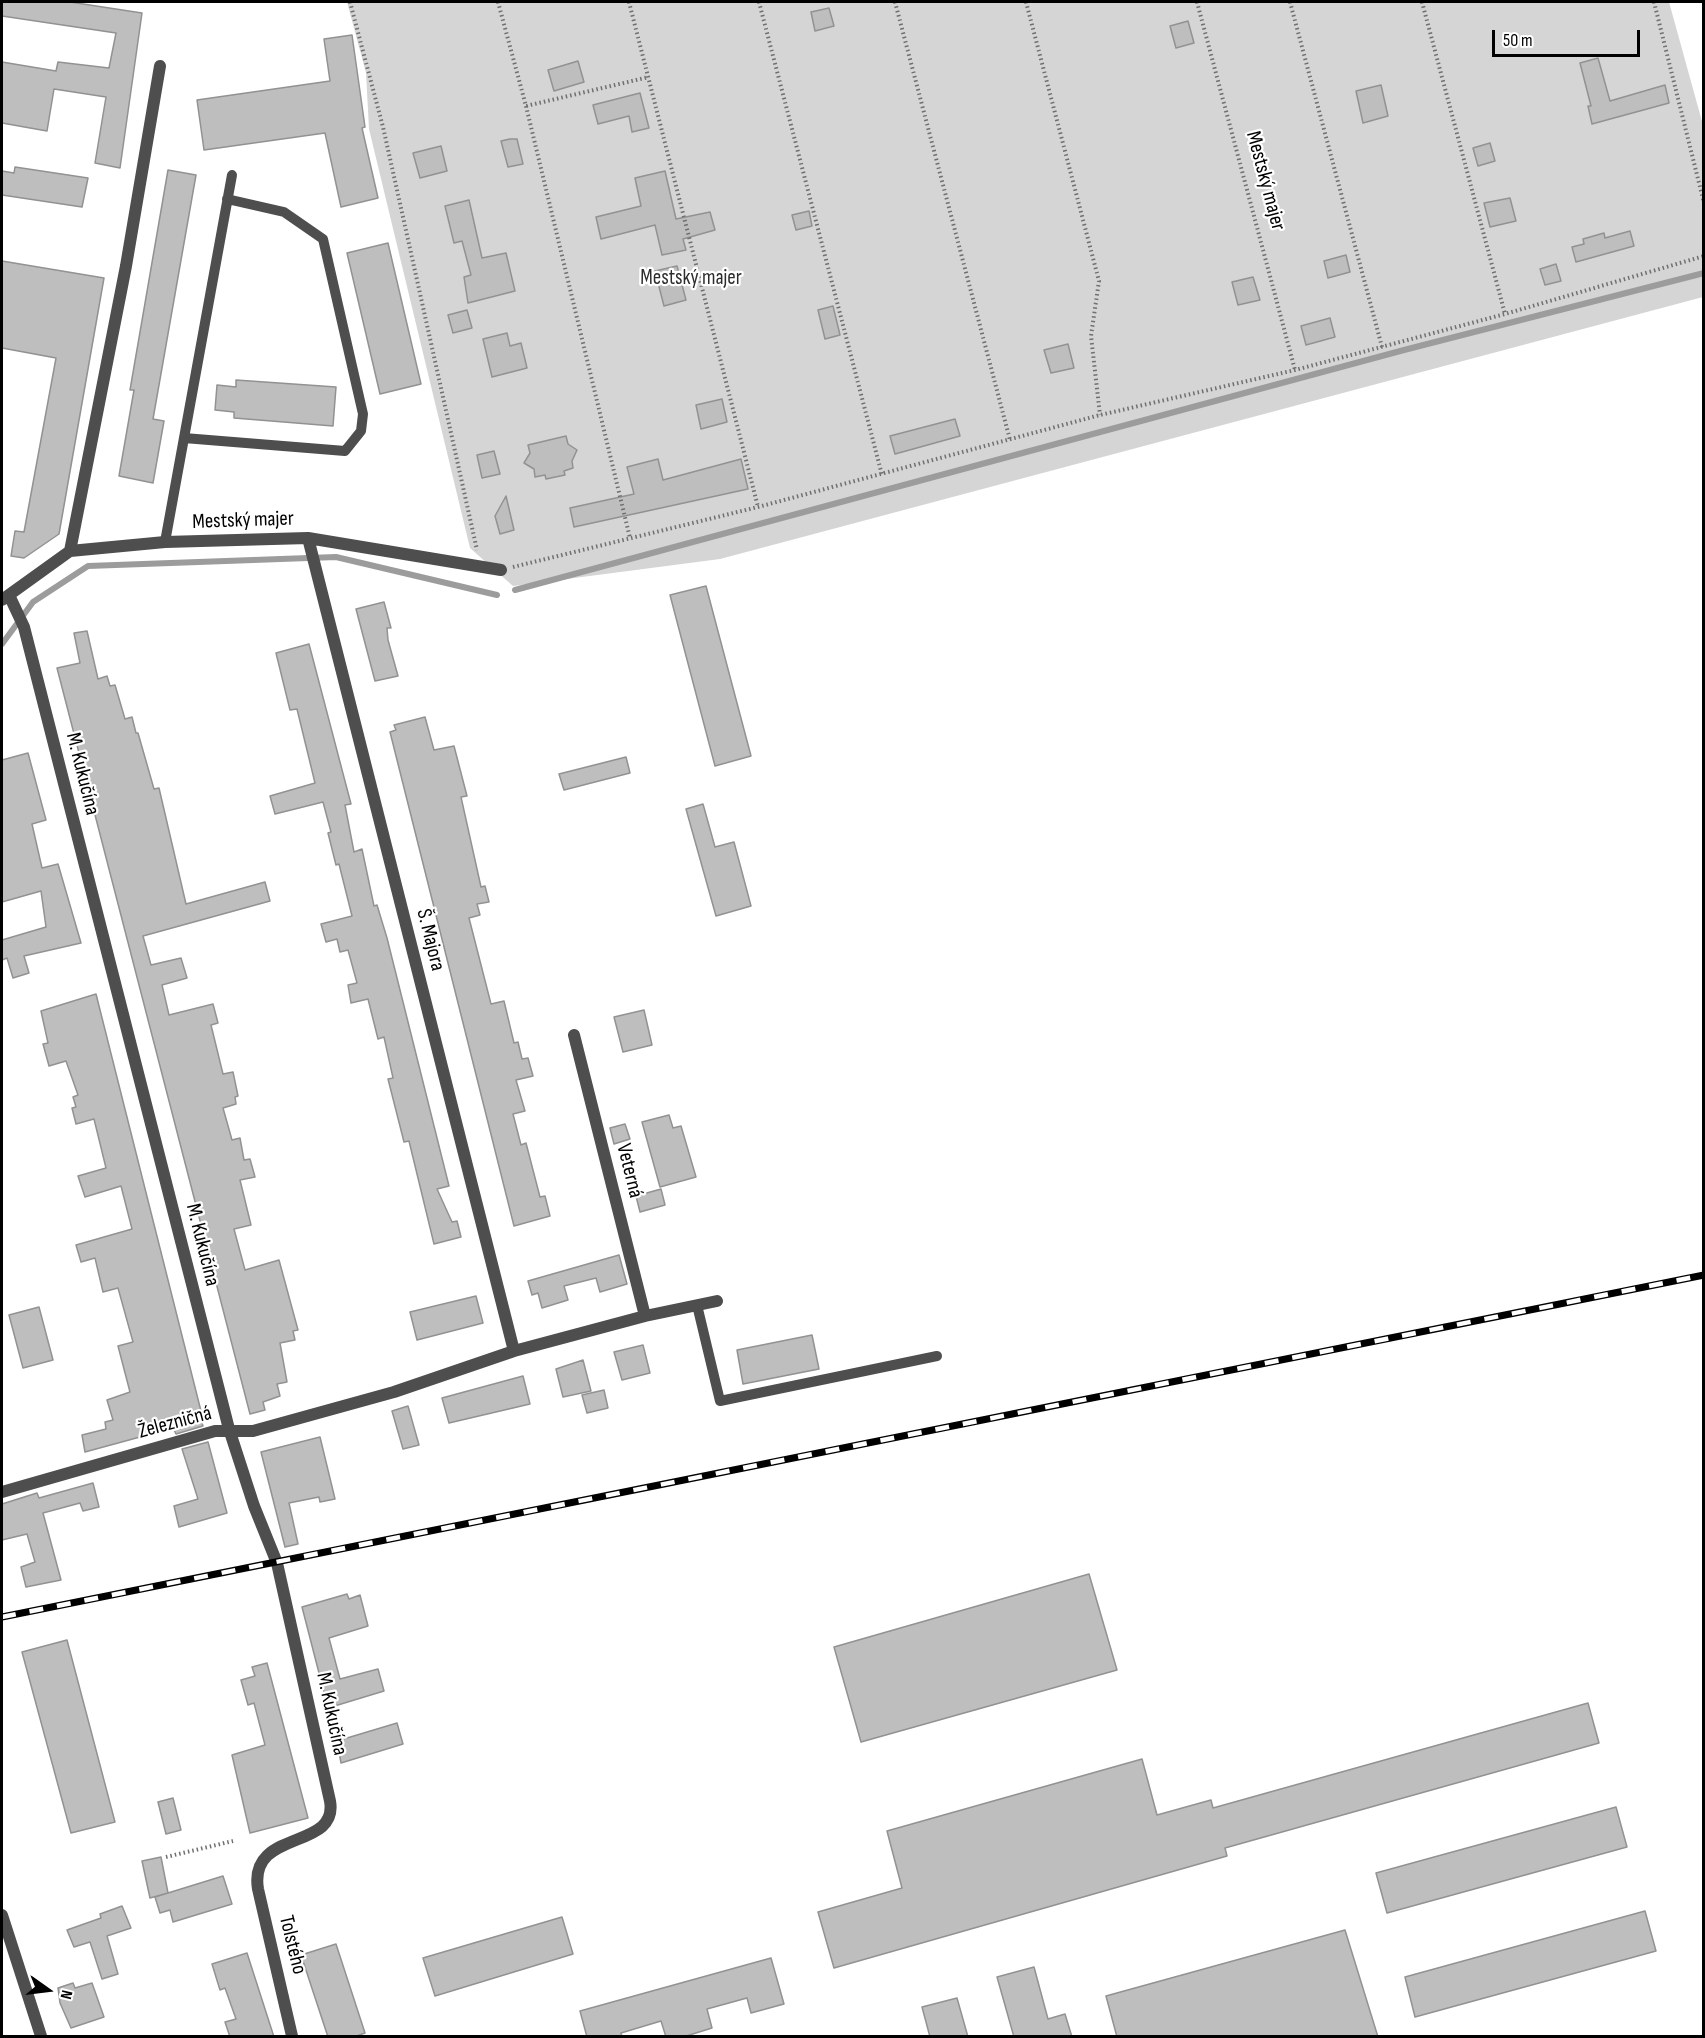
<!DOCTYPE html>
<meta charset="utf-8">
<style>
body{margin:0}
#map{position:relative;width:1705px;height:2038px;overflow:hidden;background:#fff;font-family:"Sofia Sans Condensed",sans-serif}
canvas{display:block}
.frame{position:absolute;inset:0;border:3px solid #000;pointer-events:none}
.north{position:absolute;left:18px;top:1960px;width:60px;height:60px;-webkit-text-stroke:4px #fff;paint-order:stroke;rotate:104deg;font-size:16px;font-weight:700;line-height:24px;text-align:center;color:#000}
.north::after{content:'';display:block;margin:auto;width:21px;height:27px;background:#000;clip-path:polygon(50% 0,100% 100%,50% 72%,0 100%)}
.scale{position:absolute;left:1492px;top:30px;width:148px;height:27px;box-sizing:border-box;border:3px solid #000;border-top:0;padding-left:8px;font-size:18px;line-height:21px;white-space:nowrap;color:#000;-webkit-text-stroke:4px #fff;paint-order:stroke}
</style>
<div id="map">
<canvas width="1705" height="2038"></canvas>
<div class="frame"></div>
<div class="north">N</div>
<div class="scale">50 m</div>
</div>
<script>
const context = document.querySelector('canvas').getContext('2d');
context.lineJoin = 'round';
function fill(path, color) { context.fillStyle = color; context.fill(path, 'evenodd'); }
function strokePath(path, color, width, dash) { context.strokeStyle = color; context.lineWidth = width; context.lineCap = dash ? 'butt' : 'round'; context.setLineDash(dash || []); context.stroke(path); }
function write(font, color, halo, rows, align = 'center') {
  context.font = font + ' "Sofia Sans Condensed",sans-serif'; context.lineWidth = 4.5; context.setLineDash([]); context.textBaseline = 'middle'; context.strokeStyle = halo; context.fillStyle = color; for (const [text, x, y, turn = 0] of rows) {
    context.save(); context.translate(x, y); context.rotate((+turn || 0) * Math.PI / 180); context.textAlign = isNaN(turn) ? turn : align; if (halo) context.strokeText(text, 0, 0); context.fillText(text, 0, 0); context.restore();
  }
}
fill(new Path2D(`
 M 347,2 L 1669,2 L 1703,125 L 1703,297 L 720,559 L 513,586 L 470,548 L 369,129 L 366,73 Z`), '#d5d5d5');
strokePath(new Path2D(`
 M 515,590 L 1404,350 L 1704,273
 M 2,644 L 33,602 L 88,566 L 336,557 L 497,595`), '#9c9c9c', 6);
const building = new Path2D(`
 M 2,2 L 70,2 L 142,13 L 120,168 L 95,163 L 106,97 L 54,89 L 47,131 L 2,123 L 2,62 L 56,71 L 58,62 L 109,68 L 116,33 L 2,16 Z
 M 829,8 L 834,26 L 815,31 L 811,12 Z
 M 1188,21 L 1194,43 L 1176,48 L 1170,26 Z
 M 352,35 L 365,127 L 362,128 L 378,198 L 341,207 L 325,133 L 204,150 L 197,100 L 330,81 L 324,39 Z
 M 1598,58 L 1610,101 L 1665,85 L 1669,103 L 1592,124 L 1588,106 L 1591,106 L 1580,63 Z
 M 578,61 L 584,82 L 554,91 L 548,70 Z
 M 1381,85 L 1388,116 L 1363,123 L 1356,91 Z
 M 640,93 L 649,128 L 632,132 L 629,116 L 598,124 L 593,105 Z
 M 510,139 L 517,139 L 523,164 L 508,167 L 501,141 Z
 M 1490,143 L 1495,161 L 1478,166 L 1473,148 Z
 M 441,146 L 447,171 L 420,178 L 413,153 Z
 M 15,167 L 88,178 L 82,207 L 2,195 L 2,171 L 14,173 Z
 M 168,170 L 196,175 L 153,419 L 164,421 L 153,483 L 119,476 L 134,390 L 130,390 Z
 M 665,171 L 676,219 L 710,212 L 715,230 L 683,239 L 686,250 L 662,255 L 655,225 L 601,239 L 596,217 L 641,206 L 635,178 Z
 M 1510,198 L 1516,221 L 1490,227 L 1484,203 Z
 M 469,200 L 482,258 L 506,253 L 515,291 L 468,303 L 464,277 L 471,275 L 462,241 L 454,243 L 445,206 Z
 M 809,211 L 812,226 L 796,230 L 792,215 Z
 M 1630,231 L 1634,246 L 1576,262 L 1572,247 L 1584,244 L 1583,239 L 1604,233 L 1605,238 Z
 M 388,243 L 421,384 L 380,394 L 347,253 Z
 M 1346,255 L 1350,272 L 1328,278 L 1324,261 Z
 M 2,261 L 104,278 L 59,534 L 24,558 L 11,556 L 15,531 L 24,532 L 56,358 L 2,348 Z
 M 1556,264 L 1561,281 L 1545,285 L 1540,269 Z
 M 677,266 L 686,300 L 664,306 L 655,271 Z
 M 1253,277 L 1260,300 L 1238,305 L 1232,282 Z
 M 833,306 L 840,335 L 825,339 L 818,310 Z
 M 467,310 L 472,328 L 453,333 L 448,315 Z
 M 1330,318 L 1335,337 L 1306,345 L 1301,326 Z
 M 507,333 L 510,346 L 521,343 L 527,368 L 492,377 L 483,339 Z
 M 1068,344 L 1074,368 L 1051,373 L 1044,350 Z
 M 236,380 L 336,387 L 333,426 L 234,418 L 234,412 L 215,410 L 217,385 L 236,387 Z
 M 722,399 L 727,422 L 701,429 L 696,405 Z
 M 955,419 L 960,436 L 895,454 L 890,436 Z
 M 566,436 L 568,444 L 577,450 L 572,461 L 573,468 L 564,471 L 565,475 L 546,479 L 545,475 L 535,477 L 534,469 L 524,463 L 530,453 L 528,445 Z
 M 494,451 L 500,474 L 482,478 L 477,455 Z
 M 658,459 L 663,480 L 741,459 L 748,489 L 574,527 L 570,508 L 634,494 L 627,467 Z
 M 506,496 L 514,530 L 500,534 L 495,516 Z
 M 706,586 L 751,756 L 715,766 L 670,595 Z
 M 384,602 L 391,628 L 387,628 L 388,640 L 398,676 L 375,681 L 356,609 Z
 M 87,631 L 98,679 L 107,676 L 110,686 L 115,685 L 125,719 L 132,717 L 136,733 L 138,733 L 154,789 L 159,788 L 186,904 L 265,882 L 270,901 L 143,936 L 151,965 L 181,958 L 187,978 L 162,985 L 169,1015 L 213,1004 L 218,1023 L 211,1025 L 223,1074 L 233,1072 L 238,1096 L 235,1097 L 236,1104 L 223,1108 L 232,1140 L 240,1138 L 244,1160 L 250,1159 L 255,1177 L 240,1180 L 251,1225 L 234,1229 L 245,1270 L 279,1260 L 298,1330 L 293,1331 L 295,1340 L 280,1343 L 287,1382 L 277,1384 L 280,1396 L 263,1402 L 265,1410 L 250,1414 L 57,668 L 80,663 L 74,633 Z
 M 309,644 L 351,804 L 345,805 L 354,852 L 362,849 L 374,906 L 377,905 L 387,938 L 449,1186 L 437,1189 L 452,1222 L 457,1221 L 461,1237 L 434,1244 L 409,1141 L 404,1142 L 388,1079 L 393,1078 L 384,1037 L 378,1039 L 368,999 L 351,1003 L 348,985 L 357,983 L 348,950 L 340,952 L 337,939 L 326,942 L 321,924 L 352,916 L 339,864 L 336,865 L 328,833 L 331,832 L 323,802 L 275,814 L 270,796 L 315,783 L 297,709 L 290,710 L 276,653 Z
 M 425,717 L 434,750 L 454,746 L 467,796 L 461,797 L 481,887 L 485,886 L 489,902 L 477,904 L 480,915 L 469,918 L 491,1004 L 504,1001 L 514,1043 L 518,1042 L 522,1059 L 528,1058 L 533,1076 L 516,1080 L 525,1111 L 513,1114 L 521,1145 L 526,1143 L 540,1197 L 545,1196 L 550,1216 L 514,1226 L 390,732 L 396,730 L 394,725 Z
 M 28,753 L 46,820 L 32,824 L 42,868 L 58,864 L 81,943 L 24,956 L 29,973 L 13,978 L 7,958 L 2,960 L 2,940 L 46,927 L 41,891 L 2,902 L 2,760 Z
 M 626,757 L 630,773 L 564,790 L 559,774 Z
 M 703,804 L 715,847 L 734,842 L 751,906 L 716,916 L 686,809 Z
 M 96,994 L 203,1419 L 201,1420 L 203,1426 L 176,1434 L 173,1428 L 85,1452 L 82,1435 L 106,1429 L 105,1422 L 113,1420 L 107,1400 L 130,1392 L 118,1346 L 133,1342 L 118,1288 L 103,1292 L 95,1258 L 81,1262 L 76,1245 L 132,1229 L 121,1186 L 85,1197 L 78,1176 L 106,1168 L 94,1119 L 76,1124 L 72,1108 L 76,1107 L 73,1097 L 78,1095 L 66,1061 L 49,1066 L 43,1044 L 48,1043 L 41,1011 Z
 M 644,1010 L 652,1045 L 623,1052 L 614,1017 Z
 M 669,1115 L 673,1128 L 681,1126 L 696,1177 L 660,1187 L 642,1122 Z
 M 625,1124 L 630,1139 L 614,1144 L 610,1128 Z
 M 661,1189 L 665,1205 L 640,1212 L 636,1196 Z
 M 619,1255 L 627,1284 L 600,1292 L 596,1278 L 564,1286 L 568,1300 L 542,1308 L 538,1293 L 532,1295 L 528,1281 Z
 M 476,1296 L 483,1323 L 417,1340 L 410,1312 Z
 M 39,1307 L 53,1360 L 23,1368 L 9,1315 Z
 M 812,1335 L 819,1369 L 743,1384 L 737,1350 Z
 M 643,1345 L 650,1373 L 622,1380 L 614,1352 Z
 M 583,1360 L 591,1391 L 563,1397 L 556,1369 Z
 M 523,1376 L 530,1404 L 449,1423 L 442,1398 Z
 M 604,1390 L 608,1408 L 587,1413 L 582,1395 Z
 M 408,1406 L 419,1445 L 403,1449 L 392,1411 Z
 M 320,1437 L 335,1499 L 320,1502 L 319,1497 L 289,1503 L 298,1544 L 285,1547 L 261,1452 Z
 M 208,1442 L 227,1513 L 179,1527 L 174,1506 L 198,1499 L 182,1449 Z
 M 93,1483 L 99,1507 L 83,1511 L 80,1503 L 43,1513 L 61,1580 L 26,1587 L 21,1567 L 35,1562 L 27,1534 L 2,1540 L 2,1504 L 37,1493 L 39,1498 Z
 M 1089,1574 L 1117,1670 L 861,1742 L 834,1647 Z
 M 347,1594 L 349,1599 L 360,1595 L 368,1626 L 329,1638 L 340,1679 L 378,1669 L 384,1691 L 328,1708 L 302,1607 Z
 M 67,1640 L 115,1822 L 71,1833 L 22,1652 Z
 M 267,1663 L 308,1818 L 250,1833 L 232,1755 L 265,1745 L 254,1703 L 248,1705 L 241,1680 L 255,1676 L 252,1667 Z
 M 1588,1703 L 1599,1743 L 1225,1848 L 1227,1856 L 834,1968 L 818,1912 L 902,1888 L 887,1831 L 1142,1759 L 1157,1815 L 1211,1800 L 1213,1808 Z
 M 397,1723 L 403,1744 L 341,1763 L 337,1741 Z
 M 173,1798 L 181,1830 L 166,1834 L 158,1802 Z
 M 1616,1807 L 1627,1847 L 1387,1913 L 1376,1873 Z
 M 161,1857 L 168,1893 L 150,1898 L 142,1861 Z
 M 223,1876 L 232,1904 L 173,1922 L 170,1910 L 160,1913 L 155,1897 Z
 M 122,1906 L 131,1928 L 107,1936 L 118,1974 L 102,1979 L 90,1942 L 74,1947 L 67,1930 L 101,1918 L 100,1914 Z
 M 1645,1911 L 1656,1951 L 1415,2017 L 1405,1977 Z
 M 562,1917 L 573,1954 L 435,1996 L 423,1958 Z
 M 1345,1930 L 1378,2037 L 1117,2037 L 1106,1996 Z
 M 336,1944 L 365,2033 L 354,2037 L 328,2037 L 301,1955 Z
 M 247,1953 L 274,2037 L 230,2037 L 225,2022 L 236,2019 L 225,1988 L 220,1990 L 212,1964 Z
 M 771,1958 L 784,2004 L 751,2013 L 747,1998 L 707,2009 L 712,2028 L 683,2037 L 666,2037 L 661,2021 L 621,2033 L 622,2037 L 587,2037 L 580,2011 Z
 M 1034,1967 L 1048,2019 L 1065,2014 L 1072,2037 L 1014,2037 L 997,1977 Z
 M 73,1983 L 75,1988 L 92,1983 L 104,2017 L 71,2028 L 60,2003 L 58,1988 Z
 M 957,1998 L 968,2037 L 930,2037 L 922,2007 Z`);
fill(building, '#bebebe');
strokePath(building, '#929292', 1.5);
strokePath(new Path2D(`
 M 350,2 L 383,127 L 477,550
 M 498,2 L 526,106 L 649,77
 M 629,2 L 758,507
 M 759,2 L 882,475
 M 895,2 L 1010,440
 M 1026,2 L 1099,281 L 1091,336 L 1100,415
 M 1197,2 L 1295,370
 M 1290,2 L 1382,347
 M 1422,2 L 1505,314
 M 1654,2 L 1704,203
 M 526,106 L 630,538
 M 513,567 L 758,507 L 1100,415 L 1295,370 L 1505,314 L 1704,256
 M 166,1857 L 233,1841`), '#707070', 4, [1.5, 3]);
strokePath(new Path2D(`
 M 184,438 L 345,451 L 361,431 L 363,414 L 323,239 L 284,212 L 227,199
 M 165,542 L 232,175
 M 697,1305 L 720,1401 L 937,1356`), '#4e4e4e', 10);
strokePath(new Path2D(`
 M 308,538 L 514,1351
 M 70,551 L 126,266 L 160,66
 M 9,595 L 24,627 L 229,1429 L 254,1506 L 277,1563 L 330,1801 C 339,1851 248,1828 258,1889 L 292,2036
 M 2,600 L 70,551 L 165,542 L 308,538 L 501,570
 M 574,1035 L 645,1316
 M 2,1492 L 215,1431 L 253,1431 L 394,1392 L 514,1351 L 645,1316 L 717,1301
 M 2,1915 L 41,2036`), '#4e4e4e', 12);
const rail = new Path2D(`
 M 2,1617 L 1704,1275`);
strokePath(rail, '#000', 7);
strokePath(rail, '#fff', 4.5, [14]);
write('21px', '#000', '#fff', [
 ["Mestský majer",1265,181,75],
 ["Mestský majer",243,521,-2],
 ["M. Kukučína",82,774,76],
 ["Š. Majora",430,940,76],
 ["Veterná",629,1171,76],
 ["M. Kukučína",202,1245,76],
 ["Železničná",175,1423,-15],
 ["M. Kukučína",331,1714,78],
 ["Tolstého",292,1945,76]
]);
write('21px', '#2c2c2c', '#fff', [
 ["Mestský majer",691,279]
]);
</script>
